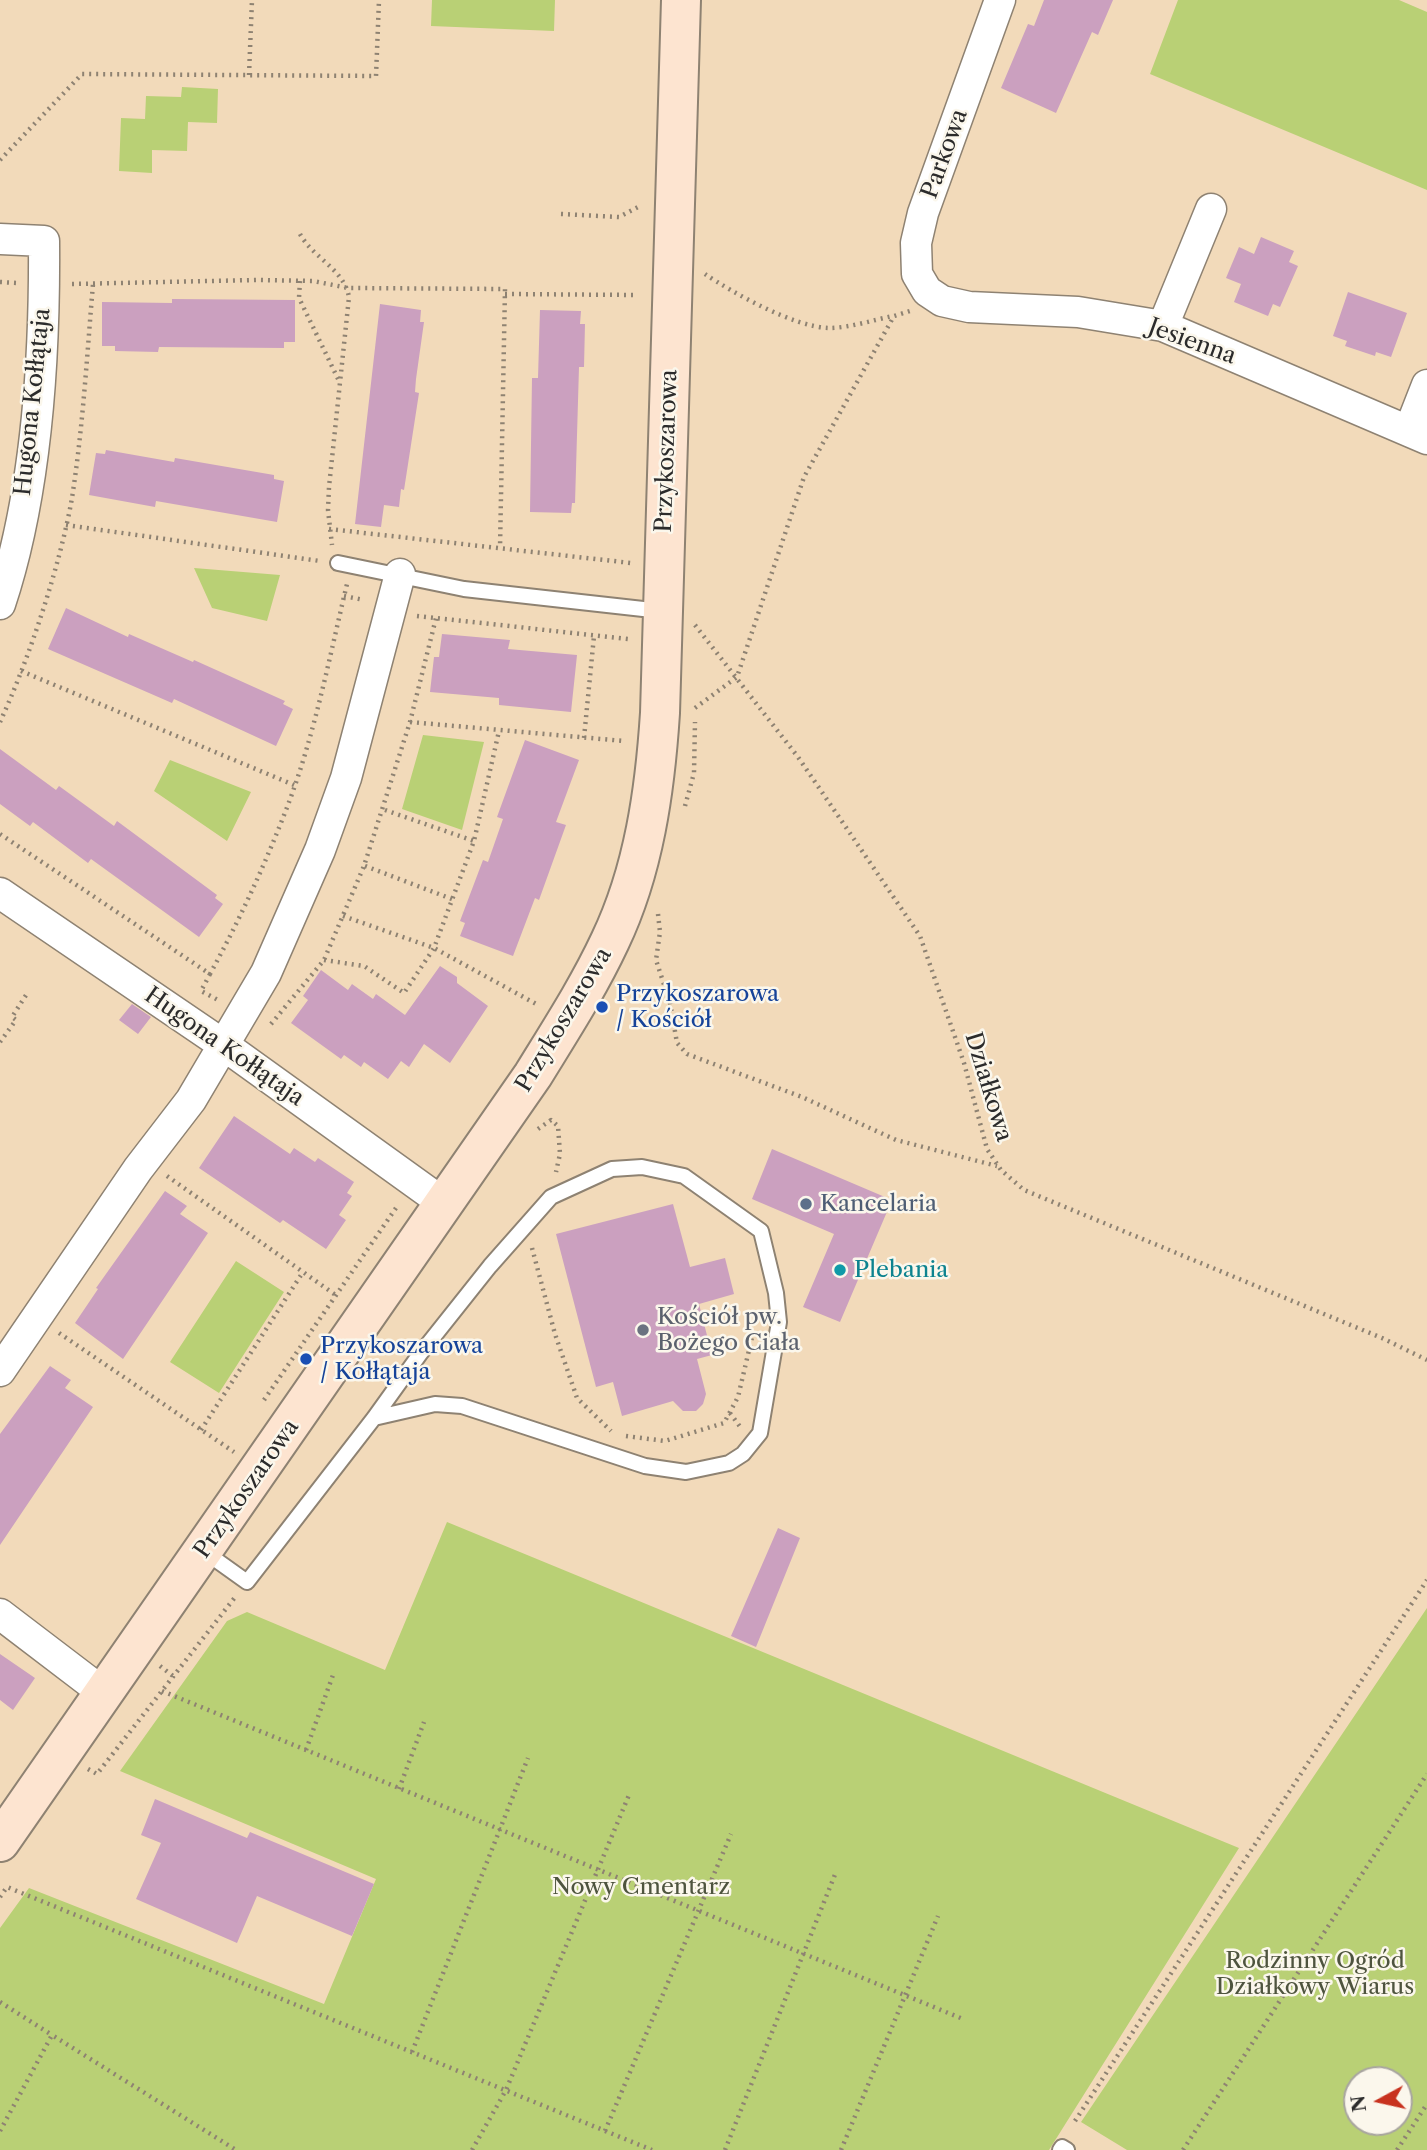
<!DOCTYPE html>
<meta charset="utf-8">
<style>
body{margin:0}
#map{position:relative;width:1427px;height:2150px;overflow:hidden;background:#f2daba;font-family:"Libre Caslon Text",serif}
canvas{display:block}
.north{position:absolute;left:1343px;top:2066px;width:70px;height:70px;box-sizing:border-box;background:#fbf7ec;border:2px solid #a8a59f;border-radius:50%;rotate:262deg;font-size:19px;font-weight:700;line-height:28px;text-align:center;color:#2b2b2b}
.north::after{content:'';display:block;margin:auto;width:24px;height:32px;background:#c8321e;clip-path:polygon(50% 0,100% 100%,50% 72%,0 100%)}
</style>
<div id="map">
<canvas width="1427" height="2150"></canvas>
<div class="north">N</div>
</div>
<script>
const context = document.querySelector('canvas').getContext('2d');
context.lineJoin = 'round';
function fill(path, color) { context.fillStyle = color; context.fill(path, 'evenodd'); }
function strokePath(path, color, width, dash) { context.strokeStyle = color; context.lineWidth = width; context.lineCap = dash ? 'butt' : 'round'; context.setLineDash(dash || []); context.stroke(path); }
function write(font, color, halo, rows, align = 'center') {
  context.font = font + ' "Libre Caslon Text",serif'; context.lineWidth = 5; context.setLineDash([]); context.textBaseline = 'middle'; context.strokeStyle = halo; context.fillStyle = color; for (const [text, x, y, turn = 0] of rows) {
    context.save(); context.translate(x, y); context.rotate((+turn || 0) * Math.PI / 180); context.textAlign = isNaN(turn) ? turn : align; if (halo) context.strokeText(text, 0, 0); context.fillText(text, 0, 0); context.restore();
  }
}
fill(new Path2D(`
 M 432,0 L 555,0 L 554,31 L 431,26 Z
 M 1178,0 L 1399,0 L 1427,12 L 1427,190 L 1150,74 Z
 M 182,87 L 218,89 L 217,123 L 188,122 L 187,151 L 152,150 L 152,173 L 119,171 L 121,118 L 145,119 L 146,96 L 181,97 Z
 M 194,568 L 280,575 L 267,621 L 212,608 Z
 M 423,735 L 484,742 L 462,830 L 402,809 Z
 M 170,760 L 251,792 L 227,841 L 154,791 Z
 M 236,1261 L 284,1292 L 219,1393 L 170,1362 Z
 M 447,1522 L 1239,1848 L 1049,2150 L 0,2150 L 0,1928 L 29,1888 L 324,2004 L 376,1879 L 120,1771 L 227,1621 L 247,1612 L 385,1670 Z
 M 1427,1608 L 1427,2150 L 1127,2150 L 1081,2122 ZM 1357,2080 L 1399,2080 L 1399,2122 L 1357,2122 Z`), '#b9d075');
fill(new Path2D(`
 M 1044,0 L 1113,0 L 1098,35 L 1092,32 L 1056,113 L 1001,88 L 1028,24 L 1034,26 Z
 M 1261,237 L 1294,251 L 1289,262 L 1298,266 L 1280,307 L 1273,304 L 1268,316 L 1234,302 L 1241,284 L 1226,278 L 1239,247 L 1254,254 Z
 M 1348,292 L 1407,313 L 1391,357 L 1376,352 L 1375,356 L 1345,346 L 1347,341 L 1333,336 Z
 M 172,299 L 295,300 L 295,342 L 284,342 L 284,348 L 159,347 L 158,352 L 115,351 L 115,346 L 102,346 L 102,302 L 172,303 Z
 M 380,304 L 421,310 L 420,322 L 424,322 L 416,379 L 415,392 L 419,393 L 404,490 L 401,489 L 399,507 L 384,505 L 381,527 L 355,524 Z
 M 540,310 L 581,311 L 580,324 L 585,324 L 584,367 L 579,367 L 575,503 L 572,503 L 571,513 L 530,512 L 532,378 L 538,378 Z
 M 106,450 L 174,462 L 175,458 L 274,475 L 274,479 L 284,481 L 277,522 L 156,501 L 155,507 L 89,495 L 96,453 L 105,454 Z
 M 66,608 L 128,637 L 129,634 L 193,662 L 194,660 L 285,701 L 283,704 L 293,709 L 276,746 L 174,699 L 172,703 L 48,649 Z
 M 442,634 L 510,640 L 508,649 L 577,655 L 571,712 L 499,705 L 499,698 L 430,692 L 434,657 L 439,657 Z
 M 525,740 L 579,760 L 556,822 L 566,825 L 539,900 L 535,898 L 513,956 L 460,936 L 465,923 L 460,921 L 483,860 L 488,862 L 503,819 L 497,817 Z
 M 0,749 L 56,790 L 59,786 L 114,826 L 117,821 L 217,895 L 215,898 L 223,904 L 199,937 L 91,859 L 88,863 L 33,822 L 30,826 L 0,804 Z
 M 440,966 L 457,977 L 457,983 L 488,1006 L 450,1063 L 424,1044 L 409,1067 L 401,1061 L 388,1079 L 364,1062 L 361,1067 L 344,1055 L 341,1059 L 291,1023 L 308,1000 L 303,996 L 321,970 L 348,990 L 352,984 L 373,999 L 376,994 L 405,1015 Z
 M 132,1004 L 151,1017 L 138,1034 L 119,1020 Z
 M 234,1116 L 290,1154 L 294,1148 L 315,1162 L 318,1158 L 354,1182 L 347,1193 L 352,1196 L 339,1215 L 346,1220 L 326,1249 L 283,1220 L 280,1223 L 199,1168 Z
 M 772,1149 L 892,1200 L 840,1322 L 803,1307 L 834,1234 L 752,1199 Z
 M 165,1191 L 187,1206 L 180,1214 L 208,1233 L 123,1359 L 75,1323 L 98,1289 L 96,1288 Z
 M 673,1204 L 690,1267 L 725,1258 L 734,1294 L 699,1304 L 712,1355 L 697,1359 L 706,1394 L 703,1404 L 696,1411 L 683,1411 L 673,1401 L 622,1416 L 613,1382 L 596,1387 L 556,1234 Z
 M 50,1366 L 71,1380 L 65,1388 L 93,1407 L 0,1545 L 0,1434 Z
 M 778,1528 L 800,1538 L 756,1647 L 731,1636 Z
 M 0,1654 L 35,1678 L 13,1710 L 0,1700 Z
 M 155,1799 L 247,1838 L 250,1832 L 374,1884 L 352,1936 L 257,1896 L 237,1943 L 136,1899 L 161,1843 L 141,1835 Z`), '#cba0bf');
const lane = new Path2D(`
 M 338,563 L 464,589 L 661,611
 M 205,1552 L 247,1582 L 374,1418 L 420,1354 L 490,1266 L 551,1197 L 612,1169 L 642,1167 L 684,1176 L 761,1231 L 776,1293 L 779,1322 L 760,1433 L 743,1454 L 729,1463 L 686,1472 L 645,1466 L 462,1406 L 435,1404 L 374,1418
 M 1060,2150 L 1062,2147 L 1067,2150`);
const street = new Path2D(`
 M 1000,0 L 923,213 L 916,243 L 917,274 L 927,291 L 942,301 L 969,307 L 1078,312 L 1163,326 L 1427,439
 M 0,239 L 44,241 C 45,358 37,493 0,604
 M 1163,326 L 1211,209
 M 1409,431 L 1427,385
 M 0,893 L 225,1046 L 446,1205
 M 0,1371 L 138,1169 L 191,1100 L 266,973 L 320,850 L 346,778 L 400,574
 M 0,1614 L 105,1694`);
const secondary = new Path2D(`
 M 0,1842 L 533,1075 C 560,1031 588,988 610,941 C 644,870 655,790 660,713 L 681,0`);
strokePath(lane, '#8e8272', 18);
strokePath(street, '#8e8272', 33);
strokePath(secondary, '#8e8272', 42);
strokePath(new Path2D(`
 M 249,75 L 252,0
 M 0,160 L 82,74 L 376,76 L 379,0
 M 561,214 L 619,217 L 640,206
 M 300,234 C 313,258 344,269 349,297 L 329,487 L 328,510 L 332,545
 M 705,274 C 733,293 794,327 829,328 C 849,328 873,320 893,316
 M 300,281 L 299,298 L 340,383
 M 0,282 L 18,283
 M 72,284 L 256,280 L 313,281 L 348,288 L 505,289 L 500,548
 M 505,294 L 638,295
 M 66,525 L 320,561
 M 329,529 L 631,563
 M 344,596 L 364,600
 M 417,616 L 628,639
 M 695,625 L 798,757 L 920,936 L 964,1063 L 987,1149 L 1001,1170 L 1024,1190 L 1382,1338 L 1427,1360
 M 21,671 L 294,785
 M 695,708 L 737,677 L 804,477 L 894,316 L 910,311
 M 0,722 C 29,659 60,566 72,498 C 83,427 87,355 93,284
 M 410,722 L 624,741
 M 584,738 L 594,636
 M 685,806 L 694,773 L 695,722
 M 385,810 L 474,841
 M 0,834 L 210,974 C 239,921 264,867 286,810 C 314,738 329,659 347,584
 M 365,866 L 452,899
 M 658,914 L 660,932 L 656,960 L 670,1003 L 677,1043 L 687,1054 L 802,1097 L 896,1140 L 997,1166
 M 343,916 L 434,948 L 538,1005
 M 324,960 L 364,966 L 404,993 L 434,948 L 474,841 L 499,731
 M 210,974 L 201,991 L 218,1000
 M 271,1024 L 324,960 L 364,866 L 410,722 L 436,618
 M 0,1042 L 16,1020 L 12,1017 L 28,992
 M 538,1129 L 551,1120 L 558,1126 L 560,1154 L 556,1172
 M 167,1176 L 337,1296
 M 532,1248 L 555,1334 L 577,1398 L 611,1431
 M 59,1333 L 234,1452
 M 264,1400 L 398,1205
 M 730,1413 L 741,1428
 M 201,1430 L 303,1272
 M 626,1436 L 665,1441 L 724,1423 L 738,1397 L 754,1329
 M 160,1666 L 173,1676
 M 162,1691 L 963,2019
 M 306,1750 L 333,1675
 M 88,1769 L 97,1774 L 236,1596
 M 399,1789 L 424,1722
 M 0,1897 L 7,1887 L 652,2150
 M 0,2002 L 52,2035
 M 412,2052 L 528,1758
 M 1075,2121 L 1427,1580
 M 0,2131 L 52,2035 L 236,2150
 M 605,2131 L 731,1834
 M 472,2150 L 506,2090 L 629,1795
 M 725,2150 L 836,1872
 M 841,2150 L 938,1916
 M 1183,2150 L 1427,1774
 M 1397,2150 L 1427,2104`), '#8e8272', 4.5, [2, 5]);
strokePath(lane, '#fff', 14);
strokePath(street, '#fff', 30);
strokePath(secondary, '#fde4d0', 38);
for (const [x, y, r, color] of [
 [602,1007,7,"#1a4fb4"],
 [806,1204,7,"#5c6f8a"],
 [840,1270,7,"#0f9aa8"],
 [643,1330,7,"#6b7280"],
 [306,1359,7,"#1a4fb4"]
]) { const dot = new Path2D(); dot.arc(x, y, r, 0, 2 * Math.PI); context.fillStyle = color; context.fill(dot); strokePath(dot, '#fbf7ec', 2.5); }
write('23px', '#2b2b2b', '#fbf7ec', [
 ["Parkowa",945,154,-70],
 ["Jesienna",1192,342,20],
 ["Hugona Kołłątaja",33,402,-84],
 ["Przykoszarowa",667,451,-88],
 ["Przykoszarowa",564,1020,-59],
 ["Hugona Kołłątaja",224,1047,35],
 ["Działkowa",988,1087,73],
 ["Przykoszarowa",247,1489,-55]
]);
write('23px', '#164399', '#fbf7ec', [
 ["Przykoszarowa",616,994],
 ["/ Kościół",616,1020],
 ["Przykoszarowa",320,1346],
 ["/ Kołłątaja",320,1372]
], 'left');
write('23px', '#4e5e75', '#fbf7ec', [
 ["Kancelaria",820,1204]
], 'left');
write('23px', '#0d838f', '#fbf7ec', [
 ["Plebania",854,1270]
], 'left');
write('23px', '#5b616d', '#fbf7ec', [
 ["Kościół pw.",657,1317],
 ["Bożego Ciała",657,1343]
], 'left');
write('23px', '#4e543e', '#fbf7ec', [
 ["Nowy Cmentarz",641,1887],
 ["Rodzinny Ogród",1315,1961],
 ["Działkowy Wiarus",1315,1987]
]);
</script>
